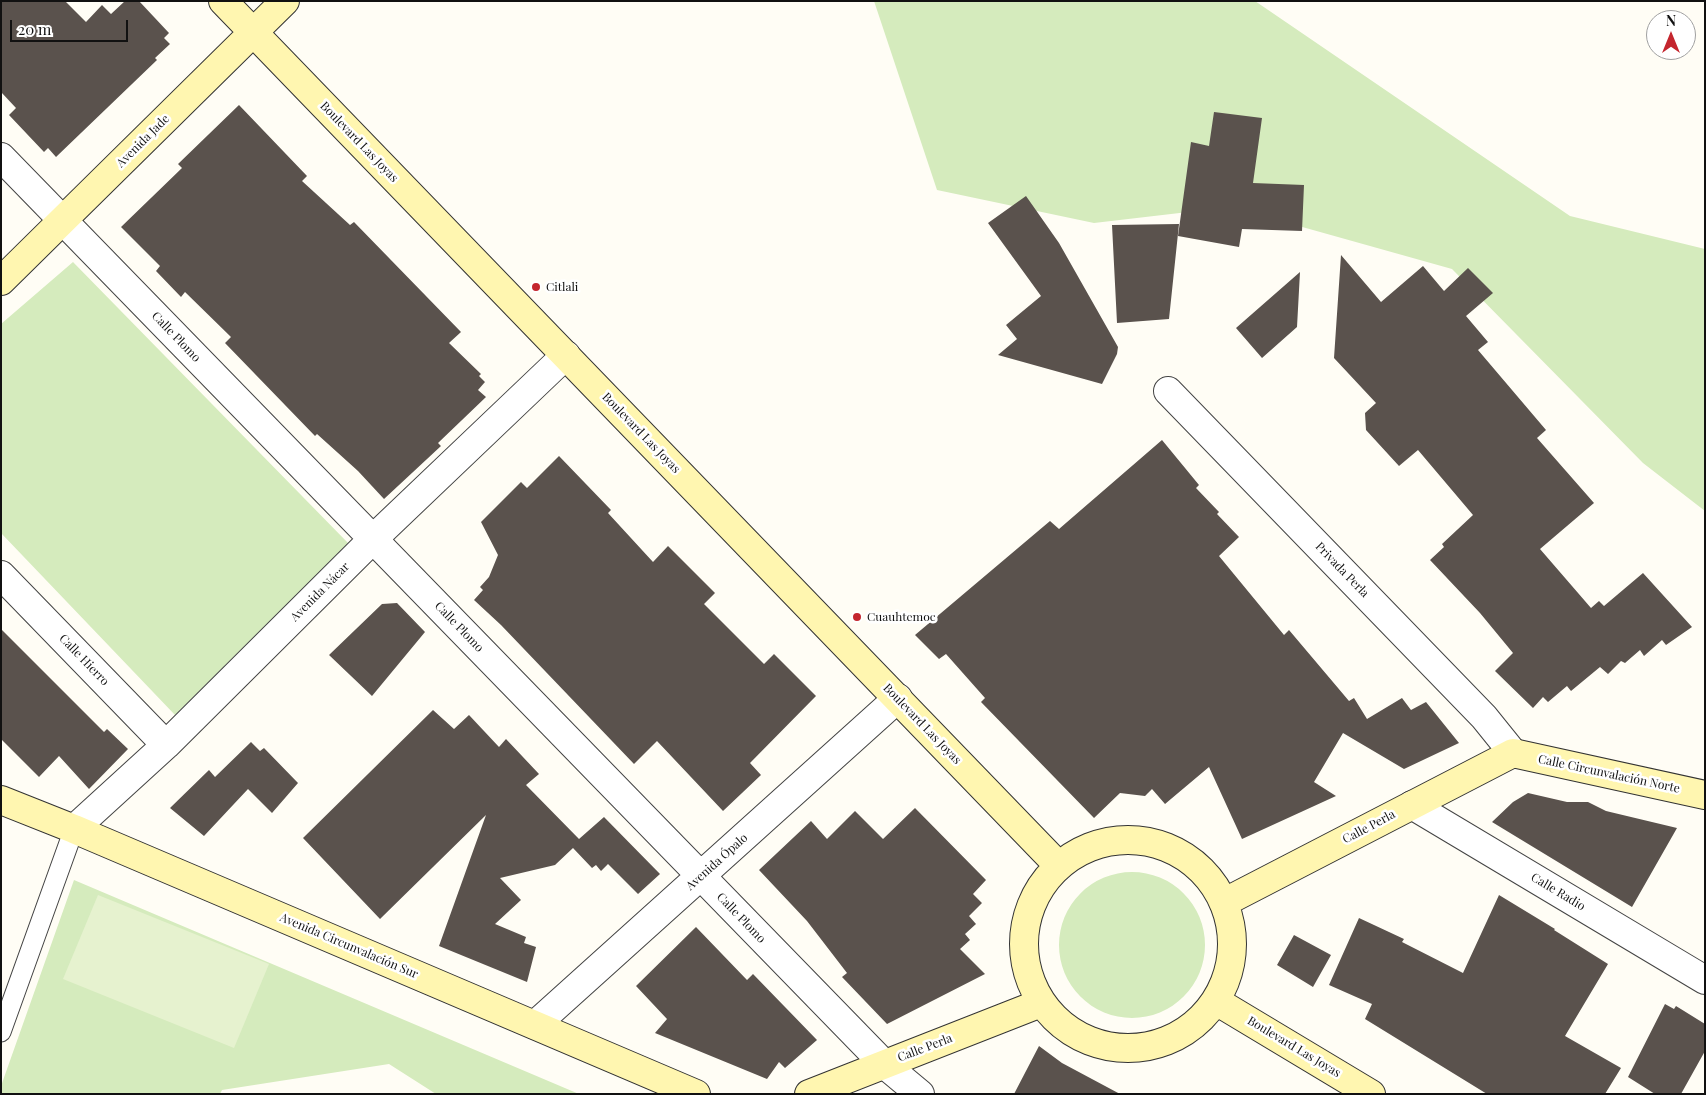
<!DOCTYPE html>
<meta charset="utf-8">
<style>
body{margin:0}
#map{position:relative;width:1706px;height:1095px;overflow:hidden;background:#fffdf5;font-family:"Playfair Display",serif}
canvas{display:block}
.frame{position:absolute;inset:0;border:2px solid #111;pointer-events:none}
.north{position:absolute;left:1646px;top:10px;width:50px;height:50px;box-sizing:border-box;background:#fff;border:1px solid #a0a0a0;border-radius:50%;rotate:0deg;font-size:14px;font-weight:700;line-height:20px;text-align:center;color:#111}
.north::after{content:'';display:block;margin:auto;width:18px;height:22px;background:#c4262e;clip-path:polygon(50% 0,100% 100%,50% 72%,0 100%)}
.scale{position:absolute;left:10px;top:20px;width:118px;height:22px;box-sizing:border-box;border:2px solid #111;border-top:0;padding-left:6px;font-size:15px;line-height:18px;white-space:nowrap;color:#111;-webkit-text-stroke:4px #fff;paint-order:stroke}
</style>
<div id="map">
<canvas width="1706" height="1095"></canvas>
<div class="frame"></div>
<div class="north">N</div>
<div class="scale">20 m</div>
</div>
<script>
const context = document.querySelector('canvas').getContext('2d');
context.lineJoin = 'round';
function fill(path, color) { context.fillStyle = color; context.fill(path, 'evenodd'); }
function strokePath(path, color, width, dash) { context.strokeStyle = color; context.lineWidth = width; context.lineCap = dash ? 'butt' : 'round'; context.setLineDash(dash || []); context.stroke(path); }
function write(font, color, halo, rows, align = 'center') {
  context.font = font + ' "Playfair Display",serif'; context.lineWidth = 5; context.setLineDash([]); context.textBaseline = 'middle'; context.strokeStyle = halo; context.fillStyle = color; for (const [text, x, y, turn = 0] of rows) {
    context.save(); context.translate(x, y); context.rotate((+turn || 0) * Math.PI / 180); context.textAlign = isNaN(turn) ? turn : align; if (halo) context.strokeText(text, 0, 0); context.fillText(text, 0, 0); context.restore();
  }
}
fill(new Path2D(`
 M 874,1 L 1255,1 L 1570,216 L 1705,249 L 1705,511 L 1643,463 L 1452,269 L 1231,207 L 1094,223 L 937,190 Z
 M 73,262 L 348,543 L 175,715 L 1,533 L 1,324 Z
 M1059 945a73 73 0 1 1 146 0a73 73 0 1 1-146 0Z
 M 74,880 L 579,1094 L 436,1094 L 389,1064 L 222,1090 L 220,1094 L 1,1094 L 1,1086 Z`), '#d5ebbd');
fill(new Path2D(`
 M 98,895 L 269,964 L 234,1048 L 63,979 Z`), '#e6f2cf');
fill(new Path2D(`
 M 1,1 L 65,1 L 86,22 L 102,5 L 111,14 L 125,1 L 139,1 L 169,33 L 164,38 L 170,44 L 155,58 L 157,60 L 56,157 L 48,148 L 44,152 L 9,115 L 16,108 L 1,92 Z
 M 239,105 L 307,176 L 302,181 L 350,225 L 354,222 L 461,332 L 449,343 L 481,374 L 479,376 L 485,382 L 478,390 L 486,397 L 438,443 L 441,446 L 384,499 L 358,471 L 317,434 L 315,436 L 225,343 L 231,337 L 185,292 L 181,297 L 156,271 L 160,266 L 121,227 L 182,168 L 178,164 Z
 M 1214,112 L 1262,118 L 1253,183 L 1304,185 L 1302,231 L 1242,229 L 1239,247 L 1178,236 L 1191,142 L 1209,146 Z
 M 1026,196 L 1059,243 L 1118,347 L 1117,354 L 1102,384 L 998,355 L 1017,339 L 1006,325 L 1041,296 L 988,223 Z
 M 1179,224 L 1169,319 L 1117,323 L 1112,225 Z
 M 1341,255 L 1381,302 L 1423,266 L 1444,291 L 1468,268 L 1493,293 L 1466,316 L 1488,342 L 1478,350 L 1546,430 L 1537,438 L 1594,503 L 1540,549 L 1591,608 L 1599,601 L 1604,606 L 1643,573 L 1692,627 L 1666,645 L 1662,640 L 1644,656 L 1640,650 L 1625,663 L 1621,661 L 1608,674 L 1600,667 L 1571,691 L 1567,686 L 1548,702 L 1543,697 L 1533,708 L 1495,671 L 1513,653 L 1480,613 L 1430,560 L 1444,547 L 1442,544 L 1473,515 L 1418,450 L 1399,466 L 1366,430 L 1365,413 L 1376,403 L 1334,358 Z
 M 1300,272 L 1297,327 L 1262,358 L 1236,328 Z
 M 1162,440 L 1199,485 L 1196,488 L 1219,512 L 1217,514 L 1239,537 L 1219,556 L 1284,635 L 1289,630 L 1349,701 L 1354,698 L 1367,719 L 1402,698 L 1411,710 L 1426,702 L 1459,743 L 1404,769 L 1343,733 L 1314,782 L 1336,796 L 1242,839 L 1209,767 L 1165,804 L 1152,789 L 1145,796 L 1120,793 L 1094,818 L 981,702 L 985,698 L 946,654 L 939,659 L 915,635 L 1050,521 L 1059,529 Z
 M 559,456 L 611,510 L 608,513 L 653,562 L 668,546 L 715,593 L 704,604 L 764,664 L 774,654 L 816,696 L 750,763 L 761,775 L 723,811 L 657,741 L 634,764 L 501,625 L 474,600 L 483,590 L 480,587 L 489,577 L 498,555 L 481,522 L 521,482 L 527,488 Z
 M 397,603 L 425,632 L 372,696 L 329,655 L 382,604 Z
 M 1,629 L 104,732 L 107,729 L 128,749 L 89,789 L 59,756 L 39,777 L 1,739 Z
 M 433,710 L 454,729 L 469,715 L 499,747 L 506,739 L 539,774 L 526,785 L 579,839 L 604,817 L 660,874 L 638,894 L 608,864 L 601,871 L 596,865 L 592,868 L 573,848 L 555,865 L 500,878 L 521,900 L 495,924 L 526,937 L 524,943 L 536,947 L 527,982 L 439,946 L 486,815 L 380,919 L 303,838 Z
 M 251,742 L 260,751 L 264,748 L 298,783 L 272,813 L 248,789 L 204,836 L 170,808 L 209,770 L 215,777 Z
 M 1528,793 L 1567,802 L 1588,802 L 1606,811 L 1677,828 L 1632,907 L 1492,822 L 1513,802 Z
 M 915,808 L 986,880 L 973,894 L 982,903 L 969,916 L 976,924 L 965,934 L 970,940 L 960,949 L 985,974 L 887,1024 L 842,977 L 847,973 L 807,921 L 759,870 L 811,821 L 827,839 L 855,811 L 883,839 Z
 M 1499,895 L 1555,929 L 1554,930 L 1608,964 L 1565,1036 L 1621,1068 L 1605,1094 L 1487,1094 L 1365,1019 L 1372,1004 L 1329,985 L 1359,918 L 1404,939 L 1402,942 L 1463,973 Z
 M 696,927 L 747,980 L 753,974 L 817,1040 L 785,1068 L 779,1062 L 767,1079 L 655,1033 L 667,1019 L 636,986 Z
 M 1294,935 L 1331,955 L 1313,987 L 1277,965 Z
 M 1665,1004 L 1674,1009 L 1676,1006 L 1705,1024 L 1705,1051 L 1681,1094 L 1655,1094 L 1628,1077 Z
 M 1039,1046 L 1062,1063 L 1120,1094 L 1014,1094 Z`), '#5a524d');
const lane = new Path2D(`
 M 1,1032 L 74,829`);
const street = new Path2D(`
 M 1,157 L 884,1064 L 920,1094
 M 1168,391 L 1484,717 L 1513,753
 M 1,575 L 166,745
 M 1412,805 L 1705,980
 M 74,829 L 166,745 L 373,539 L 566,355
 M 535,1025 L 898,698`);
const secondary = new Path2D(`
 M 223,1 L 1058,865
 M 1,281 L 285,1
 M 1,800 L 74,829 L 696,1094
 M1024 944a104 104 0 1 1 208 0a104 104 0 1 1-208 0Z
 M 1225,902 L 1513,753 L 1705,795
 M 1216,1001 L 1371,1094
 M 809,1094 L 1041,1003`);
strokePath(lane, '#444', 21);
strokePath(street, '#444', 30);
strokePath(secondary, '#333', 30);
strokePath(lane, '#fff', 19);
strokePath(street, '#fff', 28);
strokePath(secondary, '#fff6b0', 28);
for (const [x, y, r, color] of [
 [536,287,5,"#c4262e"],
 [857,617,5,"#c4262e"]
]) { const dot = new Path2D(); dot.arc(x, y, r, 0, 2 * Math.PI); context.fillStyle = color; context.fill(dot); strokePath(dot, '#fff', 2); }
write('12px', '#111', '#fff', [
 ["Avenida Jade",143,141,-45],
 ["Boulevard Las Joyas",359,142,46],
 ["Calle Plomo",176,337,46],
 ["Boulevard Las Joyas",641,433,46],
 ["Privada Perla",1342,570,46],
 ["Avenida Nácar",320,592,-45],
 ["Calle Plomo",459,627,46],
 ["Calle Hierro",84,660,46],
 ["Boulevard Las Joyas",922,724,46],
 ["Calle Circunvalación Norte",1609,774,12],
 ["Calle Perla",1369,827,-28],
 ["Avenida Ópalo",717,862,-42],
 ["Calle Radio",1558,892,31],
 ["Calle Plomo",741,918,46],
 ["Avenida Circunvalación Sur",349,946,23],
 ["Boulevard Las Joyas",1294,1047,31],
 ["Calle Perla",925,1048,-21]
]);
write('12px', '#111', '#fff', [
 ["Citlali",546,287],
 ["Cuauhtemoc",867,617]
], 'left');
</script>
